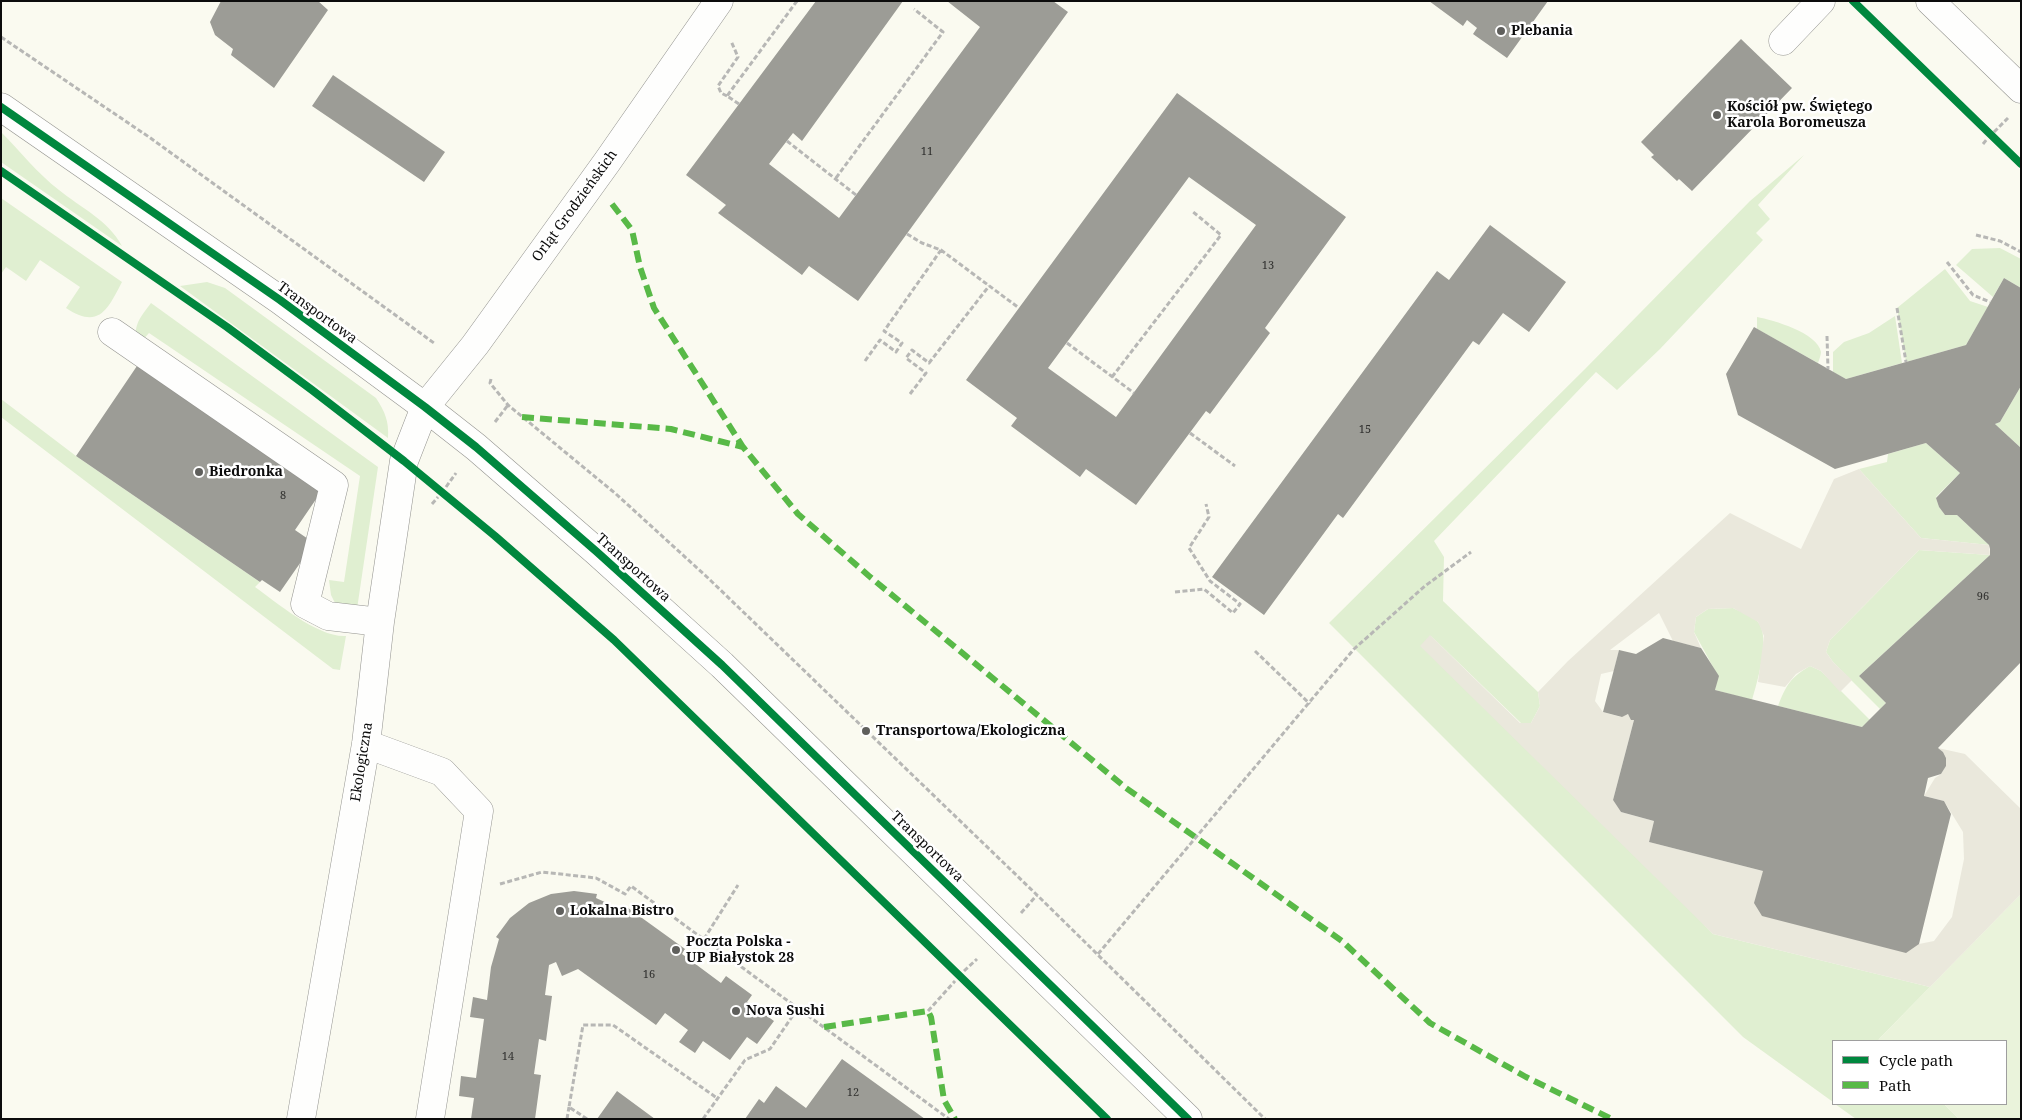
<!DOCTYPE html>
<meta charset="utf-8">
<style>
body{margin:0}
#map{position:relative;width:2022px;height:1120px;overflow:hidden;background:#fafaf0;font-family:"Noto Serif",serif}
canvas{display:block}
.frame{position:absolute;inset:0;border:2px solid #0c0c0c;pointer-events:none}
.legend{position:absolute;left:1832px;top:1040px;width:175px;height:65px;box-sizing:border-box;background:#fff;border:1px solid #9e9e9e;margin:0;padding:6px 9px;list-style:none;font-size:15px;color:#0c0c0c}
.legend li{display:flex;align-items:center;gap:10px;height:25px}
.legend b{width:25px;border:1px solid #9e9e9e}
</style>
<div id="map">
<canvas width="2022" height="1120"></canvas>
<div class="frame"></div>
<ul class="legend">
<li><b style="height:6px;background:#00873e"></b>Cycle path</li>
<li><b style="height:6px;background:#58b947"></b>Path</li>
</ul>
</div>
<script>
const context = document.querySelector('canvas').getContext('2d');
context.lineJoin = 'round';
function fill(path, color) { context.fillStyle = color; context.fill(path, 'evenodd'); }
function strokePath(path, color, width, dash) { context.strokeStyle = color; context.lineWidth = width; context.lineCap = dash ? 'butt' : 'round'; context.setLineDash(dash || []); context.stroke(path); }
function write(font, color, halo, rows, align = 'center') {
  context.font = font + ' "Noto Serif",serif'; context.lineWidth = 5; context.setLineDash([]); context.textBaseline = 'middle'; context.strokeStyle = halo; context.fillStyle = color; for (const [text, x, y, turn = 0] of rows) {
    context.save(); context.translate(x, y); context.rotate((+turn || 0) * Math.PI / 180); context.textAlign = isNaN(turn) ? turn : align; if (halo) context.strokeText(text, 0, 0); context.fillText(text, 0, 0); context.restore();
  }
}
fill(new Path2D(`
 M 1,132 C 20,151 38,174 59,190 C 81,208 108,220 122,246 L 1,162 Z
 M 1804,155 L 1758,205 L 1770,219 L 1756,233 L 1763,240 L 1660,349 L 1617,390 L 1596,372 L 1434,541 L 1444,557 L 1443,601 L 1538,692 L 1540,706 L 1531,723 L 1521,723 L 1430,635 L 1713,934 L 1930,987 L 1879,1039 L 1880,1041 L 1833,1041 L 1833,1102 L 1743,1037 L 1329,623 L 1585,369 L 1750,201 Z
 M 1,198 L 122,282 C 108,309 99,330 66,308 L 80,287 L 40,260 L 26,281 L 6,267 L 1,274 Z
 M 2000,248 L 2021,259 L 2021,288 L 2004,278 L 1993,297 L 1956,265 L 1972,249 Z
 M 1945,269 L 1970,301 L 1988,307 L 1966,345 L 1906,362 L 1897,308 Z
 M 207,282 L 225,288 L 376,398 C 385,412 389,421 388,438 L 180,286 Z
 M 151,303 L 378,467 L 357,609 L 336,605 L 331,595 L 329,580 L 344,582 L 360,476 L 149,333 L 141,342 L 136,338 C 134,323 143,314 151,303 Z
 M 1895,316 L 1902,363 L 1846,379 L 1833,372 L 1833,352 L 1844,342 L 1869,333 Z
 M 1757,317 C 1773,320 1818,333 1821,352 C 1821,355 1819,360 1818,363 L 1757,329 Z
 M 2021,386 L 2021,448 L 1995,424 L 2000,422 Z
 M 1,399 L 76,456 L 260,582 L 255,587 C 277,603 319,638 346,636 L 340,670 L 333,669 L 1,417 Z
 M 1926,443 L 1960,473 L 1936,497 L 1939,507 L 1945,515 L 1957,515 L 1989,545 L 1921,538 L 1859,469 L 1887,462 L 1888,454 Z
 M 1919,550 L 1990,555 L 1859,676 L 1886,703 L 1880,709 L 1833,662 L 1826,652 L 1830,640 Z
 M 1733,608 C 1741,612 1752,616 1758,622 C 1771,636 1757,683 1752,700 L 1715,690 L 1718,676 L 1694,632 L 1696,617 L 1708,609 Z
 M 1810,666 L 1821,671 L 1870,720 L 1862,727 L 1778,706 C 1786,685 1791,677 1810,666 Z
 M 1835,1104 L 1944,1104 L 1959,1119 L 1856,1119 Z`), '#e0efd1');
fill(new Path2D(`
 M 2021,894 L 2021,1119 L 1959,1119 L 1944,1104 L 2006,1104 L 2006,1041 L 1880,1041 L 1878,1040 Z`), '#eaf3db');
fill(new Path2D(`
 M 1859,469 L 1921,538 L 1989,545 L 1990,555 L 1919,550 L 1830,640 L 1826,652 L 1833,662 L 1852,680 L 1840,692 L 1821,671 L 1810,666 L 1796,674 L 1785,687 L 1758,682 L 1764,636 L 1758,622 L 1733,608 L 1708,609 L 1696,617 L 1694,632 L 1701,648 L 1673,641 L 1659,613 L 1610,650 L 1619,650 L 1614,671 L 1601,674 L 1595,701 L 1603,712 L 1621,717 L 1628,714 L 1634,720 L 1613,800 L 1621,812 L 1654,821 L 1649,842 L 1763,871 L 1919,944 L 1934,941 L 1952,917 L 1964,859 L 1963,832 L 1944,801 L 1924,796 L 1935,778 L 1941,774 L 1946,766 L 1946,758 L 1943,752 L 1938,748 L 1965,754 L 2021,809 L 2021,894 L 1930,987 L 1713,934 L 1420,646 L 1430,635 L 1520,723 L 1531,723 L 1540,706 L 1538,692 L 1568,661 L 1730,513 L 1801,549 L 1834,479 Z`), '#eae8dc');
fill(new Path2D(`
 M 221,1 L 318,1 L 328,10 L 274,88 L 231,55 L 233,49 L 215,35 L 210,22 Z
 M 816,1 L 903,1 L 802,141 L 793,133 L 769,164 L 839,218 L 980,27 L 947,1 L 1053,1 L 1068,12 L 858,301 L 809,266 L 802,275 L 718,213 L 726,205 L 686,175 Z
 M 1429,1 L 1548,1 L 1507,58 L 1473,34 L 1477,28 L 1467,20 L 1463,26 Z
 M 1741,39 L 1792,88 L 1692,191 L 1679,179 L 1677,181 L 1651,157 L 1654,155 L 1641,142 Z
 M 333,75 L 445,152 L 424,182 L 312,106 Z
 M 1177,93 L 1346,217 L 1265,328 L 1270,333 L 1210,414 L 1206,411 L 1136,505 L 1086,469 L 1080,477 L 1011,426 L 1017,418 L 966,380 ZM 1189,177 L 1256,225 L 1116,417 L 1048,368 Z
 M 1490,225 L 1566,282 L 1529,332 L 1503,313 L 1479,345 L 1473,341 L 1343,518 L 1338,514 L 1264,615 L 1212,577 L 1437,271 L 1449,280 Z
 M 2004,278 L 2021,288 L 2021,386 L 2000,422 L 1995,424 L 2021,448 L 2021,662 L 1938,748 L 1943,752 L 1946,758 L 1946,766 L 1941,774 L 1928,778 L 1924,796 L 1944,801 L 1951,814 L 1919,944 L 1906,953 L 1762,916 L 1754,903 L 1763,871 L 1649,842 L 1654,821 L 1621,812 L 1613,800 L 1634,720 L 1631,720 L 1628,714 L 1622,717 L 1603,712 L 1619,650 L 1636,654 L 1663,638 L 1701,648 L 1719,676 L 1715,690 L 1862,727 L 1886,703 L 1859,676 L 1990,555 L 1990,549 L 1989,545 L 1957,515 L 1945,515 L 1939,507 L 1936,498 L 1960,473 L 1926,443 L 1835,469 L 1738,415 L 1726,374 L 1754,327 L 1846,379 L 1966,345 Z
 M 139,363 L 323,489 L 295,530 L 314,543 L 280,592 L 262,580 L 260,582 L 76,456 Z
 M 574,891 L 597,894 L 596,898 L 620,909 L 624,905 L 685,949 L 682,954 L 721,983 L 726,976 L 752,995 L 747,1002 L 774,1021 L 757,1044 L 747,1037 L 730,1060 L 703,1041 L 695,1053 L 679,1042 L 688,1030 L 665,1013 L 656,1025 L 578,969 L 562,976 L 556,962 L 549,965 L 545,995 L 552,996 L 546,1041 L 539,1039 L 534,1074 L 541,1075 L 535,1119 L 471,1119 L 474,1098 L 459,1096 L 461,1076 L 476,1078 L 484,1019 L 470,1017 L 473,997 L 487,1000 L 491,967 L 499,939 L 496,937 L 510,918 L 529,903 L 551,894 Z
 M 842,1059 L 925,1119 L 745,1119 L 759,1099 L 764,1103 L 776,1086 L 806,1108 Z
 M 617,1091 L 655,1119 L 597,1119 Z`), '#9c9c96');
const minor = new Path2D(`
 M 1930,1 L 2021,89
 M 1783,41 L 1821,1
 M 1,107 L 280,300 L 425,407 L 476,447 L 597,552 L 722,665 L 1188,1119
 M 112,332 L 334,485 L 305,604 L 328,616 L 380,622
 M 366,744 L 442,772 L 479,811 L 430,1119
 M 301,1119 L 366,744 L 380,622 L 404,461 L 425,407 L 475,345 L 607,162 L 719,1`);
strokePath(minor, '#93938f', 29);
strokePath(new Path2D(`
 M 1,37 L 149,137 L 434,343
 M 727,96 L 721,93 L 718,86 L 738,57 L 731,41
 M 739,104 L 727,96 L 797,1
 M 1994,132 L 2008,118
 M 787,141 L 856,195
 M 1983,144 L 1987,139
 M 836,178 L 943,32 L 914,9
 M 907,234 L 922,243 L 941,250 L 1019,308
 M 1976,235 L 2000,241 L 2021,252
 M 1947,262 L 1973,295 L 1990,302
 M 1897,308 L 1906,362
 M 1827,336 L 1828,369
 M 1067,343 L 1134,393
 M 865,361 L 880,340 L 896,352 L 902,343 L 884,331 L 941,250
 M 1112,377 L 1221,235 L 1192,211
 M 491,379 L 490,383 L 508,405 L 616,494 L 707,577 L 1037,895 L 1265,1119
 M 910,394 L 926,373 L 906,358 L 912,350 L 929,363 L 989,286
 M 495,422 L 508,405
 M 1190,433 L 1235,466
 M 446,487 L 456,473
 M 432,504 L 438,497
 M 1175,592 L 1204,589 L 1233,613 L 1240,604 L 1210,581 L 1189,548 L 1209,517 L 1206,504
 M 1255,651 L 1310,704
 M 500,884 L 542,872 L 596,878 L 625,894 L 631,886 L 949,1119
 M 1021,913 L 1037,895
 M 704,939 L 738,885
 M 1098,954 L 1354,649 L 1425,586 L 1471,552
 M 964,971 L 977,959
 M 928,1011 L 955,981
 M 567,1119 L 569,1107
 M 587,1119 L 569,1107 L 583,1025 L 613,1025 L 717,1098
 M 703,1119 L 745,1060 L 770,1049 L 798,1008`), '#b7b7b5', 3, [5, 2.5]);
strokePath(minor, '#fefefd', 28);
strokePath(new Path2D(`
 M 612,204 L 632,230 L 640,267 L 654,308 L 743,447
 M 522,417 L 671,429 L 743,447 L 798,514 L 869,576 L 1126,788 L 1342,941 L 1430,1023 L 1526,1077 L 1612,1119
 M 824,1027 L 928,1011 L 931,1017 L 944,1100 L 955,1119`), '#58b947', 6, [12, 6]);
strokePath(new Path2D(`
 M 1853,1 L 2021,164
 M 1,107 L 280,300 L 425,407 L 476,447 L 597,552 L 722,665 L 1188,1119
 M 1,171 L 227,327 L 312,390 L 404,461 L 495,536 L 614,640 L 1107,1119`), '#00873e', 8);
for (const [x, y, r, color] of [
 [1501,31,5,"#5f5f5c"],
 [1717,115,5,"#5f5f5c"],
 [199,472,5,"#5f5f5c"],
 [866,731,5,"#5f5f5c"],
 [560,911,5,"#5f5f5c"],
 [676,950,5,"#5f5f5c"],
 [736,1011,5,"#5f5f5c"]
]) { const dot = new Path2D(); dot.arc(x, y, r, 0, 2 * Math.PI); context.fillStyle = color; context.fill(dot); strokePath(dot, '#fff', 2); }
write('11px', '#30302e', null, [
 ["11",927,152],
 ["13",1268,266],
 ["15",1365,430],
 ["8",283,496],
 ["96",1983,597],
 ["16",649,975],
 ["14",508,1057],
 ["12",853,1093]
]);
write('bold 14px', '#0c0c0c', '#fff', [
 ["Plebania",1511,31],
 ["Kościół pw. Świętego",1727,107],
 ["Karola Boromeusza",1727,123],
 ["Biedronka",209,472],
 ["Transportowa/Ekologiczna",876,731],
 ["Lokalna Bistro",570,911],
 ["Poczta Polska -",686,942],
 ["UP Białystok 28",686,958],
 ["Nova Sushi",746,1011]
], 'left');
write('14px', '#0c0c0c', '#fff', [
 ["Orląt Grodzieńskich",575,206,-54],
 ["Transportowa",317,313,36],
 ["Transportowa",633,568,42],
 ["Ekologiczna",362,762,-81],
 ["Transportowa",927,847,44]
]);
</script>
